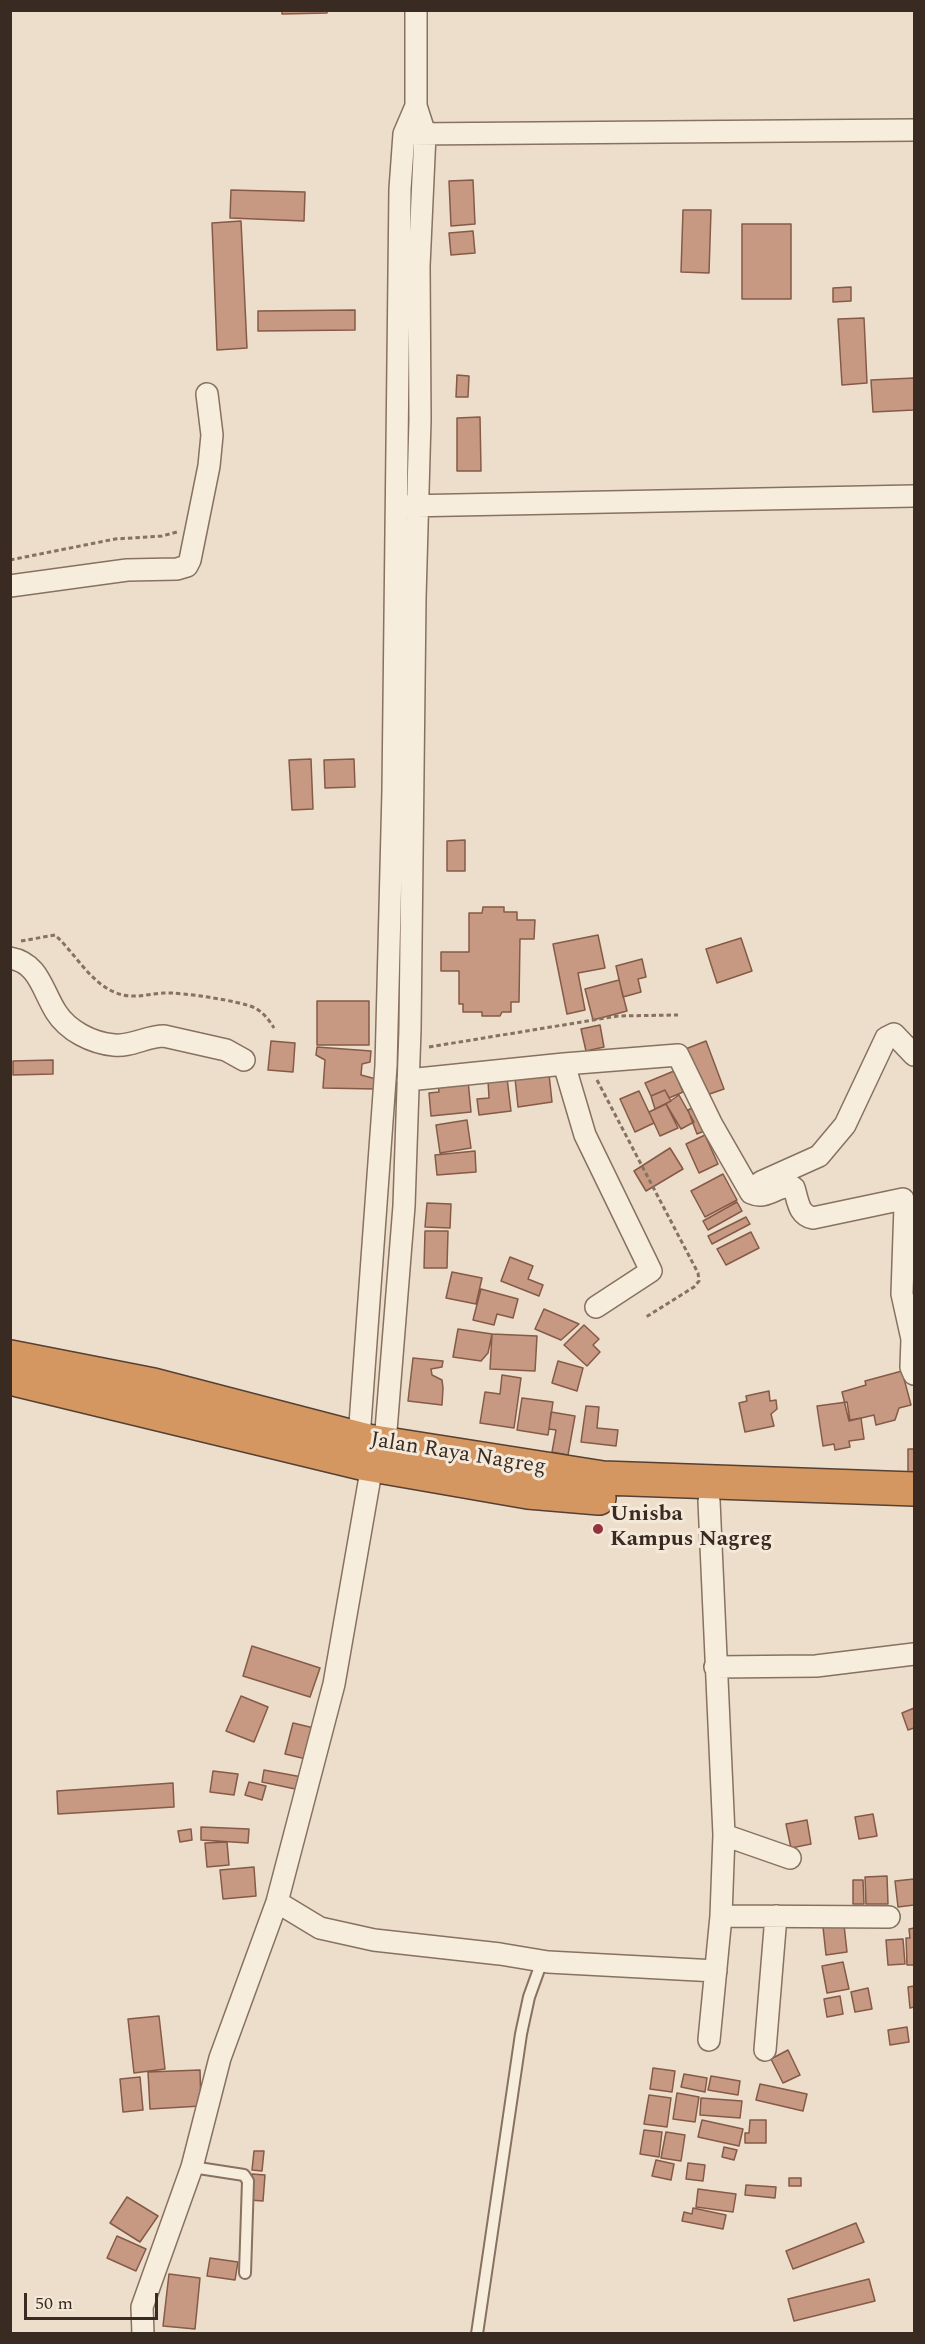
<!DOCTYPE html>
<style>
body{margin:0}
#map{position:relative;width:925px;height:2344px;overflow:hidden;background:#ecdeca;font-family:Spectral,serif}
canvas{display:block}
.frame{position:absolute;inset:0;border:12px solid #392b22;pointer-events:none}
.scale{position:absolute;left:24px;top:2293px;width:134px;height:27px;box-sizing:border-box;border:3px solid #392b22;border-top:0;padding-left:8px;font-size:18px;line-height:21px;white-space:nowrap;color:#392b22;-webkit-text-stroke:4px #f4e9d9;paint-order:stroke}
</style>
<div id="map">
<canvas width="925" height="2344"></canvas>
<div class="frame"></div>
<div class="scale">50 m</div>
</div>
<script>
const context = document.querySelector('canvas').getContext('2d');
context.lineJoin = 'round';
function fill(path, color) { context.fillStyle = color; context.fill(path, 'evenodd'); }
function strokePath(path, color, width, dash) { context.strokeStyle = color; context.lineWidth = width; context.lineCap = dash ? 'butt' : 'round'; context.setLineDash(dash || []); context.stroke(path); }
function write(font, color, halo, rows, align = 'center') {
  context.font = font + ' Spectral,serif'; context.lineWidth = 6; context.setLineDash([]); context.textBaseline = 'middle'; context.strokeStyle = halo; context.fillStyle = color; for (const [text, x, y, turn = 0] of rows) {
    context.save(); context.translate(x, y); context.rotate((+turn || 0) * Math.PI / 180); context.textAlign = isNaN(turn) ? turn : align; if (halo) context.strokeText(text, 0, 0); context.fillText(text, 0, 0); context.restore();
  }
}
const building = new Path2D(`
 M 282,10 L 327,10 L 327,13 L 282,14 Z
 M 473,180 L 475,224 L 451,226 L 449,181 Z
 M 231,190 L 305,192 L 304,221 L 230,218 Z
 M 683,210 L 711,210 L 709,273 L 681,272 Z
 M 241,221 L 247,348 L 217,350 L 212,223 Z
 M 742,224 L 791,224 L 791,299 L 742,299 Z
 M 473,231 L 475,253 L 451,255 L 449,233 Z
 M 851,287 L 851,301 L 833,302 L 833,288 Z
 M 355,310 L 355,330 L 258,331 L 258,311 Z
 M 864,318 L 867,383 L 842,385 L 838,319 Z
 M 457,375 L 469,376 L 468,397 L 456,397 Z
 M 914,378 L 914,410 L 873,412 L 871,380 Z
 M 480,417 L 481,471 L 457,471 L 457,418 Z
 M 311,759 L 313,809 L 292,810 L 289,760 Z
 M 354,759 L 355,787 L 325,788 L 324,760 Z
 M 465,840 L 465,871 L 447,871 L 447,841 Z
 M 483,907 L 504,907 L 504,912 L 517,912 L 517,920 L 535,920 L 534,939 L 520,939 L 519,1002 L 511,1002 L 511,1012 L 502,1012 L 500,1016 L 482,1016 L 482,1012 L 463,1012 L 463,1004 L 459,1004 L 459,971 L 441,971 L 441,952 L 469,952 L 469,913 L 482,913 Z
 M 598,935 L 605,968 L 578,973 L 585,1010 L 567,1014 L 553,944 Z
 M 741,938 L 752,971 L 717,983 L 706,949 Z
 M 642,959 L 646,977 L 638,979 L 641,992 L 623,997 L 616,966 Z
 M 619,980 L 627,1011 L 593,1020 L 585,989 Z
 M 317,1001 L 369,1001 L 369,1045 L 317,1045 Z
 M 600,1025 L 604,1047 L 586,1051 L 581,1029 Z
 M 271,1041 L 295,1043 L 293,1072 L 268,1070 Z
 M 706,1041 L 724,1089 L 701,1097 L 683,1050 Z
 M 317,1047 L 371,1051 L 370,1062 L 362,1064 L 361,1075 L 376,1079 L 375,1089 L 323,1088 L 325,1060 L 316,1055 Z
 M 53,1060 L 53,1074 L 13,1075 L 13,1061 Z
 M 674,1071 L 683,1092 L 669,1098 L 665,1090 L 651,1096 L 645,1083 Z
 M 549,1074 L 552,1102 L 518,1107 L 515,1078 Z
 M 507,1078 L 511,1111 L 479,1115 L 477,1099 L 489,1098 L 488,1080 Z
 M 468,1080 L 471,1112 L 431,1116 L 429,1093 L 439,1092 L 438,1083 Z
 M 665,1090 L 671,1101 L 655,1109 L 651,1096 Z
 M 639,1091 L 654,1123 L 635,1132 L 620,1099 Z
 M 679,1095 L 694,1122 L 681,1129 L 666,1104 Z
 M 666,1104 L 678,1128 L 660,1136 L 649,1112 Z
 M 699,1105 L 709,1129 L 697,1134 L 688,1110 Z
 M 467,1120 L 471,1148 L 440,1153 L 436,1125 Z
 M 705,1135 L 718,1164 L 699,1173 L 686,1144 Z
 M 670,1148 L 683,1169 L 646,1191 L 634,1171 Z
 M 475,1151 L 476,1172 L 437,1175 L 435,1155 Z
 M 723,1174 L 737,1200 L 705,1217 L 691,1191 Z
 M 737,1202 L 742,1211 L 708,1230 L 703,1221 Z
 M 427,1203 L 451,1204 L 450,1228 L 425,1227 Z
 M 746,1217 L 750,1224 L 712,1244 L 708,1236 Z
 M 425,1231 L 448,1231 L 447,1268 L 424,1268 Z
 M 751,1232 L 759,1248 L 726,1265 L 717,1249 Z
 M 510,1257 L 533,1266 L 528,1279 L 543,1285 L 539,1296 L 501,1281 Z
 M 452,1272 L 482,1278 L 476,1304 L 446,1298 Z
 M 481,1289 L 518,1299 L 513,1318 L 497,1314 L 494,1325 L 473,1320 Z
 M 544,1309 L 579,1324 L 561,1340 L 535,1329 Z
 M 584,1325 L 599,1339 L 593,1345 L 600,1352 L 587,1366 L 564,1345 Z
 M 458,1329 L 492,1334 L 488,1353 L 481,1361 L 453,1357 Z
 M 492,1334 L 537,1336 L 535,1371 L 490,1369 Z
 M 413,1358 L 443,1361 L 442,1367 L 431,1369 L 432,1375 L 442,1380 L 443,1388 L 442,1405 L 408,1401 Z
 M 558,1361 L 583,1368 L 577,1391 L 552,1383 Z
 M 902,1371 L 911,1405 L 899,1408 L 895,1420 L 876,1425 L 874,1415 L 849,1421 L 842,1392 L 866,1385 L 865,1381 Z
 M 502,1375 L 521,1378 L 514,1428 L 480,1423 L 485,1392 L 500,1394 Z
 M 769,1391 L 770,1401 L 776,1400 L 777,1409 L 771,1414 L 774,1426 L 745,1432 L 739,1403 L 747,1401 L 746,1396 Z
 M 522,1398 L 553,1402 L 548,1435 L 517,1430 Z
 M 847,1402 L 850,1420 L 861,1418 L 864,1439 L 849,1441 L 850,1447 L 835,1450 L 834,1444 L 823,1446 L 817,1406 Z
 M 586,1406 L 599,1407 L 597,1428 L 618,1430 L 616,1446 L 581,1442 Z
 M 551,1412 L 575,1416 L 568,1455 L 552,1452 L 556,1430 L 549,1429 Z
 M 908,1449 L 914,1449 L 914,1473 L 908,1473 Z
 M 252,1646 L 320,1668 L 310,1697 L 243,1676 Z
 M 241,1696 L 268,1707 L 254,1742 L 226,1731 Z
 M 914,1708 L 914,1728 L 908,1730 L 902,1713 Z
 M 293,1723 L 314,1728 L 306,1759 L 285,1754 Z
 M 264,1770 L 302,1777 L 300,1790 L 262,1782 Z
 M 213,1771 L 238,1774 L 234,1795 L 210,1792 Z
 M 249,1782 L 266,1786 L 262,1800 L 245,1795 Z
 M 173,1783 L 174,1807 L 58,1814 L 57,1791 Z
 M 873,1814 L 877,1836 L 859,1839 L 855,1817 Z
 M 807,1820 L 811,1844 L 791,1848 L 786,1824 Z
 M 201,1827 L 249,1829 L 248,1843 L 201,1840 Z
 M 191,1829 L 192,1840 L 180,1842 L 178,1831 Z
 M 227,1842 L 229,1865 L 207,1867 L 205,1843 Z
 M 254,1867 L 256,1896 L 223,1899 L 220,1870 Z
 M 887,1876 L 888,1904 L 866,1904 L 865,1877 Z
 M 914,1879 L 914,1905 L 898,1907 L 895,1881 Z
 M 853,1880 L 863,1880 L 864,1904 L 853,1904 Z
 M 844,1925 L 847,1952 L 826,1955 L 823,1927 Z
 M 914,1928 L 914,1965 L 907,1965 L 906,1938 L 910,1938 L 909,1929 Z
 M 903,1939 L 905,1964 L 888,1965 L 886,1940 Z
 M 843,1962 L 849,1989 L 827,1993 L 822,1966 Z
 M 914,1986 L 914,2007 L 910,2008 L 908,1987 Z
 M 868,1988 L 872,2009 L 855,2012 L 851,1992 Z
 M 840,1996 L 843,2014 L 827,2017 L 824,1999 Z
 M 159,2016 L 165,2069 L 134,2073 L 128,2019 Z
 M 907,2027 L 909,2042 L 890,2045 L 888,2030 Z
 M 788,2050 L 800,2075 L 783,2083 L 771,2059 Z
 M 653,2068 L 675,2071 L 672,2092 L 650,2089 Z
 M 200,2070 L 201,2106 L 150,2109 L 148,2072 Z
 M 684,2074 L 707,2078 L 705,2092 L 681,2087 Z
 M 711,2076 L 740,2081 L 738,2095 L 708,2090 Z
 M 140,2077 L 143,2110 L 123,2112 L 120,2079 Z
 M 760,2084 L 807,2094 L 803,2111 L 756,2100 Z
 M 677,2093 L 699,2097 L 695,2122 L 673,2119 Z
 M 649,2095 L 671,2098 L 667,2127 L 644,2124 Z
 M 701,2098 L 742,2101 L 740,2118 L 700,2115 Z
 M 702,2120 L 743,2129 L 739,2146 L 698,2137 Z
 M 750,2120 L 766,2120 L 766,2143 L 745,2143 L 745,2133 L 749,2133 Z
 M 644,2130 L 662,2132 L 659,2157 L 640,2154 Z
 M 666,2132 L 685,2135 L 681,2161 L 661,2158 Z
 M 724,2147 L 737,2150 L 734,2160 L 722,2157 Z
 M 254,2151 L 264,2151 L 262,2171 L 252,2170 Z
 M 656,2160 L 674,2164 L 671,2180 L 652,2176 Z
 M 688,2163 L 705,2165 L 703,2181 L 686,2179 Z
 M 252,2174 L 265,2175 L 263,2201 L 250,2200 Z
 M 789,2178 L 801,2178 L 801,2186 L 789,2186 Z
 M 746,2185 L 776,2187 L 775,2198 L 745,2195 Z
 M 698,2189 L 736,2194 L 733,2212 L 696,2207 Z
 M 127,2197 L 158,2216 L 140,2242 L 110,2223 Z
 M 693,2208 L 726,2215 L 723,2229 L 682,2221 L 684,2212 L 692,2214 Z
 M 856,2223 L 864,2242 L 793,2269 L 786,2251 Z
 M 117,2236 L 146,2249 L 136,2271 L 107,2258 Z
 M 210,2258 L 238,2262 L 235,2280 L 207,2276 Z
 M 169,2274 L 200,2278 L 195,2329 L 163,2326 Z
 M 869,2279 L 875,2301 L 794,2321 L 788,2299 Z`);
fill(building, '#c79982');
strokePath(building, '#855a47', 1.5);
const lane = new Path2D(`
 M 192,2167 L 244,2175 L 248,2181 L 245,2273
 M 477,2334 L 521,2034 L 529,1997 L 542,1961`);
const street = new Path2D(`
 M 411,134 L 914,130
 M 405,506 L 914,496
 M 10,586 L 127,570 L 177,569 L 187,566 L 190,560 L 209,466 L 212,435 L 207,394
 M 10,958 C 39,963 42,990 56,1012 C 68,1031 92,1043 114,1045 C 131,1047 147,1036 164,1036 L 226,1050 L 244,1060
 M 564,1064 L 678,1055 L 712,1125 L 751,1193 C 766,1200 776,1186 791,1186 L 794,1188 C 798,1200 798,1215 813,1218 L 903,1199 L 905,1206 L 902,1294 L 912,1339 L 911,1367 L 914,1374
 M 408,1080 L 564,1064 L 585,1135 L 651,1271 L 596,1307
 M 761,1182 L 819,1156 L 845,1125 L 886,1038 L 894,1034 L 914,1055
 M 360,1449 L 359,1438 L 386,1066 L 393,791 L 400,189 L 404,134 L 416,106
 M 709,1501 L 724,1835 L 790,1858
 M 715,1667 L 816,1666 L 914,1654
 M 277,1902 L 320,1928 L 374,1940 L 500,1954 L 548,1962 L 716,1971
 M 721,1916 L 889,1917
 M 709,2040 L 721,1916 L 724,1835
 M 765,2050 L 776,1916
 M 143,2334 L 142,2307 L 192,2167 L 220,2058 L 277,1902 L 334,1684 L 370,1477 L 381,1466 L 385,1443 L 404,1206 L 410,1029 L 415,598 L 420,420 L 419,266 L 425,134 L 416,106 L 416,10`);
const highway = new Path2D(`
 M 10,1357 L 153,1385 L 368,1441 L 603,1478 L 914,1489
 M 18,1380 L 361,1463 L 528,1492 L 599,1498`);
strokePath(lane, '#87715f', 14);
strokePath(street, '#87715f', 24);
strokePath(highway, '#564033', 36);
strokePath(new Path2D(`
 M 10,560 L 115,539 L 162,536 L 177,532
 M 21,941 L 55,935 C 75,953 89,981 114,992 C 131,1000 147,994 164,993 C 181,992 241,1001 255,1008 C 263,1012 269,1020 274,1028
 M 429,1047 L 618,1016 L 678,1015
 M 597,1080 L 698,1273 L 699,1281 L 694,1287 L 646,1317`), '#87715f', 3, [4.5, 3]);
strokePath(lane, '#f7eddd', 10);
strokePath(street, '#f7eddd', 21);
strokePath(highway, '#d49762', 33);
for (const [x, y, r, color] of [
 [598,1529,6,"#92333d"]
]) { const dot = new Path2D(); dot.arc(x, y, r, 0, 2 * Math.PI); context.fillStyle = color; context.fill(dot); strokePath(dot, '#f4e9d9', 2); }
write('22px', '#392b22', '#f4e9d9', [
 ["Jalan Raya Nagreg",458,1455,9]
]);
write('bold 22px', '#392b22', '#f4e9d9', [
 ["Unisba",610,1516],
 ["Kampus Nagreg",610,1541]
], 'left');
</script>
